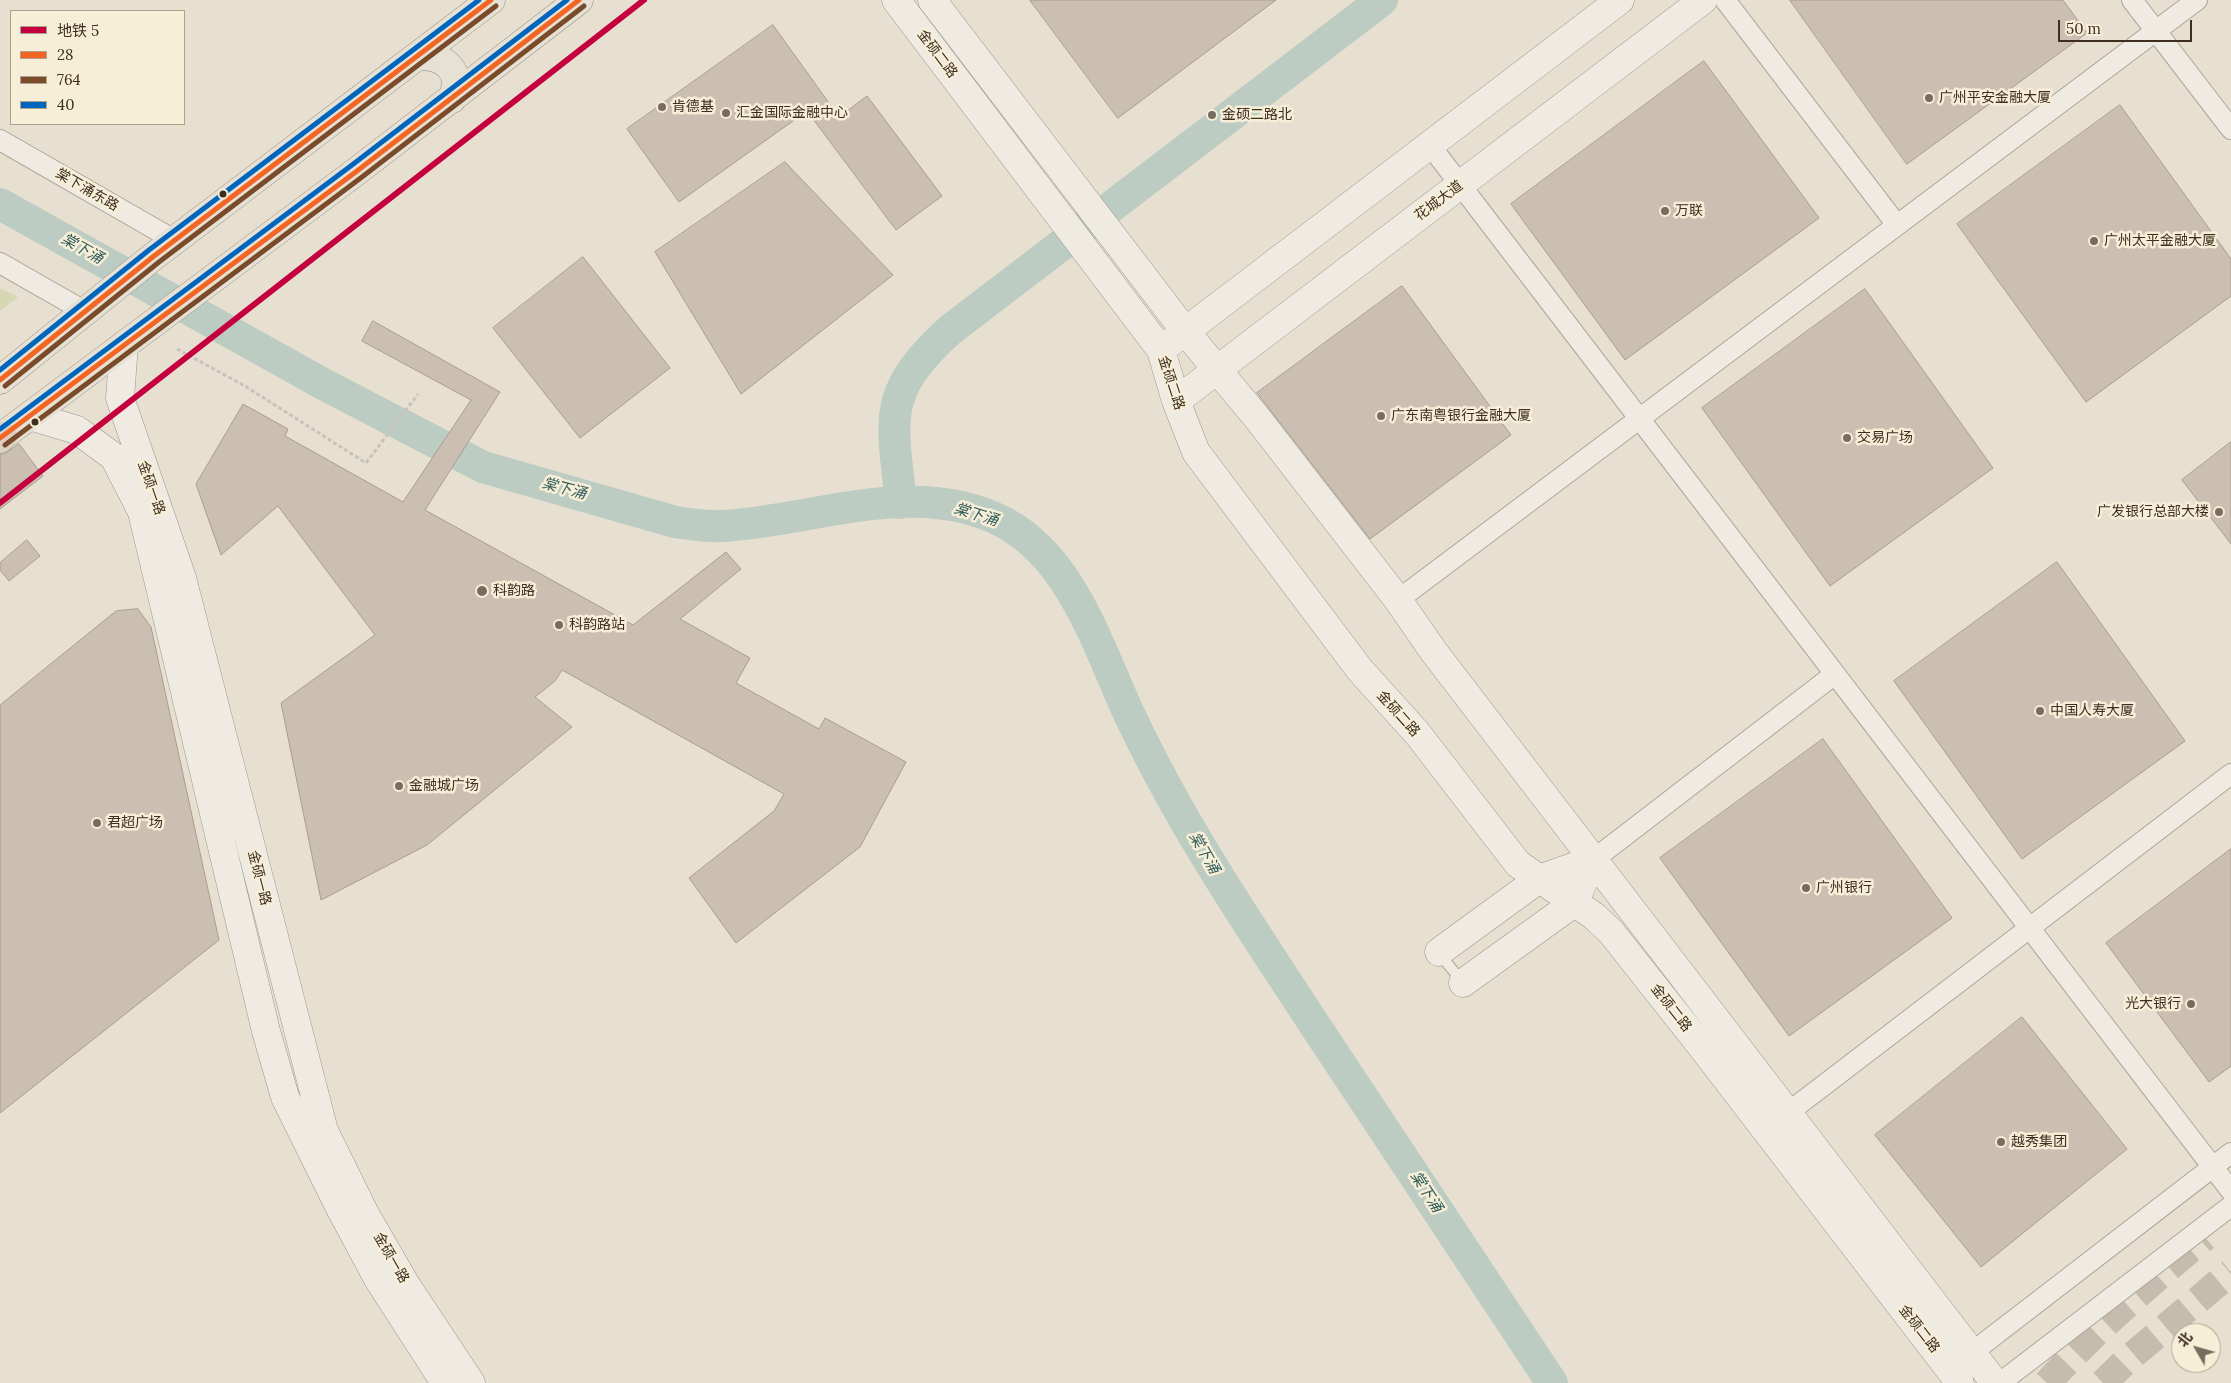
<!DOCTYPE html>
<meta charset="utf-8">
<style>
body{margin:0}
#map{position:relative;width:2231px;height:1383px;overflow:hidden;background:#e7e0d1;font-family:Lora,"Noto Sans SC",serif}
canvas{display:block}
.legend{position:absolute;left:10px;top:10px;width:175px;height:115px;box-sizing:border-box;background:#f7eed8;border:1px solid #ada18e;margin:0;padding:6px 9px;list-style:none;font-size:15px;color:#3d2e20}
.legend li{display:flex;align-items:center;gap:10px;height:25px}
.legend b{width:25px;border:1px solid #ada18e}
.north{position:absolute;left:2171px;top:1323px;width:50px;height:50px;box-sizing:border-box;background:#f7eed8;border:1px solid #ada18e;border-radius:50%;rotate:308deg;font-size:14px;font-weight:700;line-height:20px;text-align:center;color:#3d2e20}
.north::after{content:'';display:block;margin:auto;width:18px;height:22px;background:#786c5e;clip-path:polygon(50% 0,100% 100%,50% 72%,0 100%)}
.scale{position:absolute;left:2058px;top:20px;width:134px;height:22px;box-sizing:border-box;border:2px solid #3d2e20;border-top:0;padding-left:6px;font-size:15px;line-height:18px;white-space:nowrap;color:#3d2e20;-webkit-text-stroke:4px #f7eed8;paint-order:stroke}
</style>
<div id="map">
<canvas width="2231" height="1383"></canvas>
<ul class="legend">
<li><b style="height:6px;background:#c5003e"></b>地铁 5</li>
<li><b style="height:6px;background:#f26522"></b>28</li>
<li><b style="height:6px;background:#7a4b2a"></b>764</li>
<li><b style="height:6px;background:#0065bd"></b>40</li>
</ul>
<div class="north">北</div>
<div class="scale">50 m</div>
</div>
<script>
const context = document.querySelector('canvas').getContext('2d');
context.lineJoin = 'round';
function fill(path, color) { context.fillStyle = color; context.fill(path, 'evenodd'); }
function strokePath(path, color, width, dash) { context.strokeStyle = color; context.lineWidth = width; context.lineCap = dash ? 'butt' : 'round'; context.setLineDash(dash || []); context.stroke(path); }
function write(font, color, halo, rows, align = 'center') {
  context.font = font + ' Lora,"Noto Sans SC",serif'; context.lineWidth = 5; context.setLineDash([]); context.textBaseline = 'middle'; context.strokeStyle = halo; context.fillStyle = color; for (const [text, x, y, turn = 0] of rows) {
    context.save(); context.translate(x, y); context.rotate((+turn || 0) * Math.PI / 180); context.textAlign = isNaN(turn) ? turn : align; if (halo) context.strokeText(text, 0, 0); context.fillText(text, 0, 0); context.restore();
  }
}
fill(new Path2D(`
 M 0,288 L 18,297 L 0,311 Z`), '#d6d7b3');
strokePath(new Path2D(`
 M 0,204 L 325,385 L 483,467 L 675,522 C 691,524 707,527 723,526 C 815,521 916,476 1005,523 C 1075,561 1100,654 1132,720 C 1184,830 1252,929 1318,1030 C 1396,1148 1474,1265 1552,1383
 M 901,503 C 892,417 881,393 950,330 L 1382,0`), '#bcccc2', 32);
const building = new Path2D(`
 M 1030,0 L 1276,0 L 1118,118 Z
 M 1790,0 L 2063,0 L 2087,33 L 1907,164 Z
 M 773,25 L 839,117 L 867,96 L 942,196 L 896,230 L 807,111 L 679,202 L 627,129 Z
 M 1704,61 L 1819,218 L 1625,360 L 1511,204 Z
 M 2120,105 L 2231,259 L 2231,296 L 2086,402 L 1957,224 Z
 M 785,162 L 893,275 L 741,394 L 655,252 Z
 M 583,257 L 670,368 L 580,438 L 493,328 Z
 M 1402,286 L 1511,435 L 1370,539 L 1257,393 Z
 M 1865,289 L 1993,468 L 1830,586 L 1702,408 Z
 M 373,321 L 500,392 L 425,510 L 633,625 L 726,552 L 741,569 L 680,619 L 750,658 L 736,683 L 819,729 L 825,718 L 906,762 L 860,847 L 736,943 L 689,878 L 774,811 L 784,794 L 562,670 L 555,681 L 535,697 L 572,727 L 427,845 L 321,900 L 281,703 L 375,635 L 278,506 L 221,555 L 196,484 L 243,404 L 288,429 L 285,436 L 403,502 L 471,400 L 362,341 Z
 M 2231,442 L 2231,544 L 2182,480 Z
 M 19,444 L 43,476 L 0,509 L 0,454 L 4,454 Z
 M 27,540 L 40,556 L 9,581 L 0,570 L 0,563 Z
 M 2057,562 L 2185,741 L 2022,859 L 1894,681 Z
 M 138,609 L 151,627 L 219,940 L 0,1113 L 0,705 L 116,611 Z
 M 1823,739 L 1952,918 L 1789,1036 L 1660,858 Z
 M 2231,849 L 2231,1066 L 2209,1082 L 2106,943 Z
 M 2022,1017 L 2127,1149 L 1981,1267 L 1875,1135 Z`);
fill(building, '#cbbfb2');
strokePath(building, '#a89c90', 1);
strokePath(new Path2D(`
 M 2047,1383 C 2096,1330 2150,1283 2205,1237
 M 2103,1383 L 2126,1361 L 2231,1272`), '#c5bcae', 28, [28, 14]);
const lane = new Path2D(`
 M 1439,953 L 1463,983`);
const street = new Path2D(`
 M 1725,0 L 1897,225
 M 2132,0 L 2231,129
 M 0,140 L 174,240
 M 1429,144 L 2231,1191
 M 0,263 L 84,311
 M 1398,600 L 2197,0
 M 1593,860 L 1835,674
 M 1777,1121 L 2231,774
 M 1961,1361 L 2231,1153
 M 2000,1383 L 2231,1206`);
const secondary = new Path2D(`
 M 896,0 L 1161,350 L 1176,401 L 1196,452 L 1360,670 L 1417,733 L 1518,864 L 1594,916 L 1611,932 L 1702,1047 L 1960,1383
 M 932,0 L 1185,331 L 1258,419 L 1398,600 L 1434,652 L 1995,1383
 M 1170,343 L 1620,0
 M 124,345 L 120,398 L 182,578 L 324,1131 L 365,1214 L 406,1285 L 471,1383
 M 1176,401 L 1703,0
 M 30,416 L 77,430 L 114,457 L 142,512 L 266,1031 L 285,1097 L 340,1208 L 378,1279 L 445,1383
 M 1439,952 L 1539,879 L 1593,860
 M 1463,983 L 1574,903 L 1593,860`);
const primary = new Path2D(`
 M 418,56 C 445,55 464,72 452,99
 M 0,380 L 154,256 L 491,0
 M 0,438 L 357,171 L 579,0`);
const highway = new Path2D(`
 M 0,439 L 3,436`);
strokePath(lane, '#ada599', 12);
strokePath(street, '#ada599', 22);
strokePath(secondary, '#9c958a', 29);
strokePath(primary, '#928b80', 29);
strokePath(highway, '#928b80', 29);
strokePath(new Path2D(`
 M 177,349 L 245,386 L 366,463 L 418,394`), '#c8c2b9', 3, [4, 2.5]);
strokePath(lane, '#efebe3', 10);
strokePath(street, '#efebe3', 20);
strokePath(secondary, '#efebe3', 28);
strokePath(primary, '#e6e1d4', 28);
strokePath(highway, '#dad1c2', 28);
strokePath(new Path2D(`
 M 0,380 L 154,256 L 491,0
 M 0,438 L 357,171 L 579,0`), '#f26522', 5);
strokePath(new Path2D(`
 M 5,386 L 159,262 L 496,6
 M 5,445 L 362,177 L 584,6`), '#7a4b2a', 5);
strokePath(new Path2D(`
 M 0,370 L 149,250 L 479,0
 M 0,429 L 352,165 L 567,0`), '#0065bd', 5);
strokePath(new Path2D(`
 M 0,503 L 644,0`), '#c5003e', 6);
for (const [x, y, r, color] of [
 [1929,98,5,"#786c5e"],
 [662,107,5,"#786c5e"],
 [726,113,5,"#786c5e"],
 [1212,115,5,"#786c5e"],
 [223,194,4.5,"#3d2e20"],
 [1665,211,5,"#786c5e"],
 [2094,241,5,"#786c5e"],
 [1381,416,5,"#786c5e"],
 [35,422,4.5,"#3d2e20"],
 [1847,438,5,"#786c5e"],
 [2219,512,5,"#786c5e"],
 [482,591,6,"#786c5e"],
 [559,625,5,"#786c5e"],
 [2040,711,5,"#786c5e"],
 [399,786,5,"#786c5e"],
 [97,823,5,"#786c5e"],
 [1806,888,5,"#786c5e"],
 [2191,1004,5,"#786c5e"],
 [2001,1142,5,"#786c5e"]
]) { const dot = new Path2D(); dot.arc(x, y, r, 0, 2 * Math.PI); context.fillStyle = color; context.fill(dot); strokePath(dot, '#f7eed8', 2); }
write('14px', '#3d2e20', '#f7eed8', [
 ["金硕二路",937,54,53],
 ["棠下涌东路",87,190,30],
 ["花城大道",1439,201,-37],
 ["金硕二路",1171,383,72],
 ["金硕一路",151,488,71],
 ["金硕二路",1398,714,48],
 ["金硕一路",259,878,76],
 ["金硕二路",1671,1008,52],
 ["金硕一路",391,1258,60],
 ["金硕二路",1919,1329,52]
]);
write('14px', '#3d2e20', '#f7eed8', [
 ["广州平安金融大厦",1939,98],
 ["肯德基",672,107],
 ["汇金国际金融中心",736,113],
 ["金硕二路北",1222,115],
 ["万联",1675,211],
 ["广州太平金融大厦",2104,241],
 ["广东南粤银行金融大厦",1391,416],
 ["交易广场",1857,438],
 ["广发银行总部大楼",2209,512,"right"],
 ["科韵路",493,591],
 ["科韵路站",569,625],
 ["中国人寿大厦",2050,711],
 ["金融城广场",409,786],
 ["君超广场",107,823],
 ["广州银行",1816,888],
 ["光大银行",2181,1004,"right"],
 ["越秀集团",2011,1142]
], 'left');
write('italic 15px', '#2f5d5a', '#f7eed8', [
 ["棠下涌",82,249,29],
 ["棠下涌",564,489,15],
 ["棠下涌",976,515,17],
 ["棠下涌",1204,853,60],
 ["棠下涌",1426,1192,57]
]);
</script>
